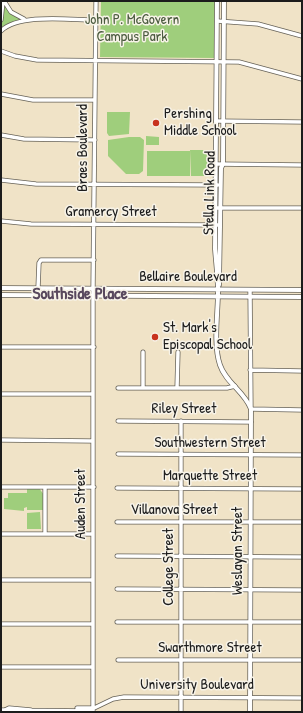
<!DOCTYPE html>
<style>
body{margin:0}
#map{position:relative;width:303px;height:713px;overflow:hidden;background:#f0e3c7;font-family:"Patrick Hand",sans-serif}
canvas{display:block}
.frame{position:absolute;inset:0;border:2px solid #1c1c1c;pointer-events:none}
</style>
<div id="map">
<canvas width="303" height="713"></canvas>
<div class="frame"></div>
</div>
<script>
const context = document.querySelector('canvas').getContext('2d');
context.lineJoin = 'round';
function fill(path, color) { context.fillStyle = color; context.fill(path, 'evenodd'); }
function strokePath(path, color, width, dash) { context.strokeStyle = color; context.lineWidth = width; context.lineCap = dash ? 'butt' : 'round'; context.setLineDash(dash || []); context.stroke(path); }
function write(font, color, halo, rows, align = 'center') {
  context.font = font + ' "Patrick Hand",sans-serif'; context.lineWidth = 3; context.setLineDash([]); context.textBaseline = 'middle'; context.strokeStyle = halo; context.fillStyle = color; for (const [text, x, y, turn = 0] of rows) {
    context.save(); context.translate(x, y); context.rotate((+turn || 0) * Math.PI / 180); context.textAlign = isNaN(turn) ? turn : align; if (halo) context.strokeText(text, 0, 0); context.fillText(text, 0, 0); context.restore();
  }
}
fill(new Path2D(`
 M 3,1 L 9,10 L 24,19 L 1,31 Z
 M 101,1 L 215,1 L 214,58 L 100,57 Z
 M 107,112 L 130,112 L 129,134 L 109,136 L 107,133 Z
 M 146,136 L 159,137 L 159,145 L 146,145 Z
 M 129,137 L 140,137 L 144,140 L 143,171 L 139,174 L 126,174 L 108,156 L 108,140 Z
 M 190,150 L 209,150 L 209,176 L 191,176 Z
 M 147,151 L 190,151 L 190,176 L 147,176 Z
 M 39,488 L 44,495 L 44,510 L 27,510 L 27,507 L 24,508 L 24,511 L 4,509 L 4,498 L 8,498 L 8,493 L 27,493 L 27,489 Z
 M 40,512 L 41,529 L 27,529 L 27,513 Z`), '#9fce7c');
const minor = new Path2D(`
 M 4,1 L 11,12 L 24,19
 M 1,20 L 3,1
 M 217,21 L 258,24 L 302,36
 M 1,31 C 20,13 70,20 96,20
 M 1,51 L 15,56 L 37,60 L 239,62 L 302,79
 M 1,94 L 33,100 L 95,100
 M 216,121 L 302,122
 M 1,135 L 24,139 L 95,140
 M 216,164 L 302,165
 M 1,180 L 36,184 L 218,185
 M 216,208 L 302,208
 M 1,221 L 31,224 L 218,225
 M 38,288 L 39,263 L 41,260 L 94,260
 M 250,290 L 251,409 L 302,410
 M 1,347 L 94,347
 M 143,352 L 143,387
 M 250,370 L 302,371
 M 118,388 L 227,388 L 235,386
 M 177,388 L 178,352
 M 1,394 L 93,394
 M 118,421 L 251,422
 M 1,440 L 93,441
 M 118,454 L 302,455
 M 1,487 L 94,487
 M 117,488 L 302,489
 M 117,522 L 302,522
 M 1,534 L 93,534
 M 45,534 L 45,487
 M 117,556 L 302,557
 M 1,580 L 93,580
 M 117,589 L 302,590
 M 117,622 L 302,622
 M 1,624 L 93,624
 M 118,660 L 302,660
 M 1,667 L 93,667
 M 77,708 L 92,708
 M 1,710 L 88,711 L 113,699 L 124,697 L 302,698
 M 5,710 L 9,708 L 31,710
 M 93,712 L 93,289 L 96,1
 M 181,712 L 181,421`);
const major = new Path2D(`
 M 217,1 L 215,249 C 216,263 218,278 218,292 C 218,313 213,345 220,365 C 226,383 244,391 251,409 L 250,712
 M 219,285 L 221,168 L 223,164 L 224,1
 M 1,288 L 302,290
 M 1,295 L 302,297`);
strokePath(minor, '#666258', 5);
strokePath(major, '#666258', 5.5);
strokePath(minor, '#fff', 3.5);
strokePath(major, '#fff', 4);
for (const [x, y, r, color] of [
 [156,123,4,"#c8321e"],
 [155,337,4,"#c8321e"]
]) { const dot = new Path2D(); dot.arc(x, y, r, 0, 2 * Math.PI); context.fillStyle = color; context.fill(dot); strokePath(dot, '#f7f3e8', 1.5); }
write('15px', '#4a5a3e', '#f7f3e8', [
 ["John P. McGovern",132,20],
 ["Campus Park",132,37]
]);
write('15px', '#1c1c1c', '#f7f3e8', [
 ["Pershing",164,114],
 ["Middle School",164,131],
 ["St. Mark's",163,328],
 ["Episcopal School",163,345]
], 'left');
write('15px', '#1c1c1c', '#f7f3e8', [
 ["Braes Boulevard",83,148,-90],
 ["Stella Link Road",210,193,-89],
 ["Gramercy Street",111,212],
 ["Bellaire Boulevard",188,277],
 ["Riley Street",184,409],
 ["Southwestern Street",210,443],
 ["Marquette Street",210,476],
 ["Auden Street",81,504,-90],
 ["Villanova Street",174,510],
 ["Weslayan Street",238,551,-90],
 ["College Street",169,567,-90],
 ["Swarthmore Street",210,648],
 ["University Boulevard",197,685]
]);
write('bold 17px', '#58485d', '#f7f3e8', [
 ["Southside Place",80,294]
]);
</script>
